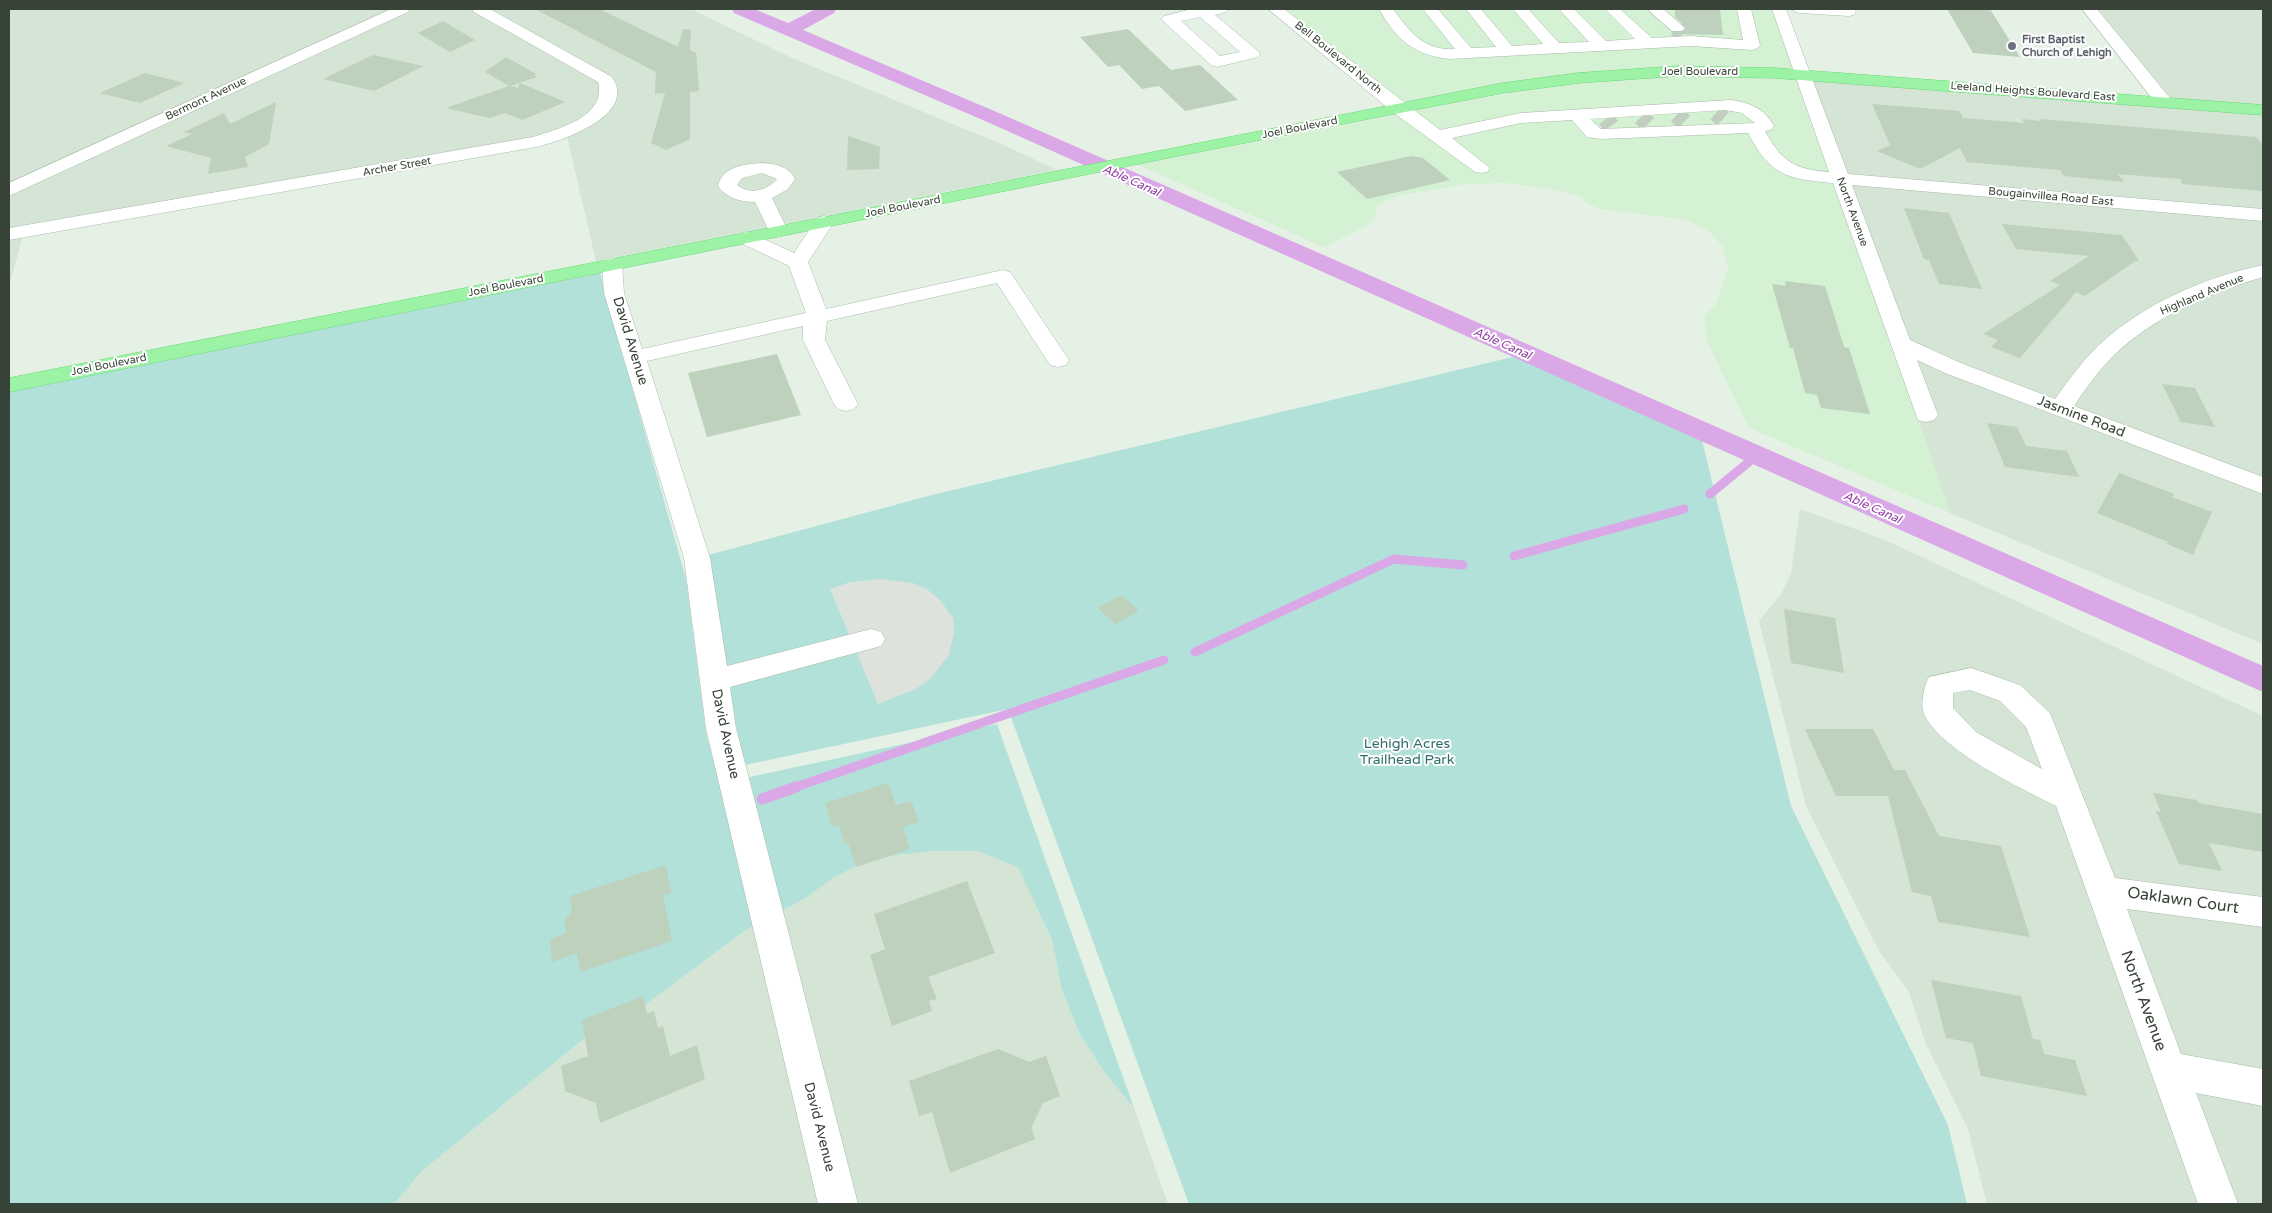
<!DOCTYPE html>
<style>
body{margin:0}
#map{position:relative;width:2272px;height:1213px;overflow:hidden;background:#e6f1e6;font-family:"Varela Round",sans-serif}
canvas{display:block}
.frame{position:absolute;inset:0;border:10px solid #364336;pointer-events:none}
</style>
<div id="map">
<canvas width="2272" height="1213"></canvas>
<div class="frame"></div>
</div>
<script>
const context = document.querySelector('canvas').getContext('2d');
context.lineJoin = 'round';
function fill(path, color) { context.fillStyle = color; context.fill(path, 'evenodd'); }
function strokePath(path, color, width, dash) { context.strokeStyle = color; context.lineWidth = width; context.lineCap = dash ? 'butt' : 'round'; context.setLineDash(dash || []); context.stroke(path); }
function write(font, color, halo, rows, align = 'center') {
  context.font = font + ' "Varela Round",sans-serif'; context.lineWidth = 4; context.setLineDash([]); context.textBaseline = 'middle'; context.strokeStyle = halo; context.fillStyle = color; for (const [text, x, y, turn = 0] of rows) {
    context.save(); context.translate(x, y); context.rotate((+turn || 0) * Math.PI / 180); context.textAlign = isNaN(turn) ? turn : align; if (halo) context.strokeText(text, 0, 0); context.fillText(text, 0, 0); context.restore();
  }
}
fill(new Path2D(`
 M 9,9 L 691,9 L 790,57 L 999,143 L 1057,170 L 596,261 L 565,128 L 496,152 L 26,225 L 9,286 Z
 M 2092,9 L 2263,9 L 2263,106 L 2159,97 Z
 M 1803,79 L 2263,114 L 2263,644 L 1950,513 Z
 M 1800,509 L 1883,539 L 2263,716 L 2263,1204 L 1987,1204 L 1968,1129 L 1925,1042 L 1909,992 L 1879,951 L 1806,806 L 1759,621 L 1781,594 L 1791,574 Z
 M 933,851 L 978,851 L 1018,866 L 1052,940 L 1062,990 L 1079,1033 L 1105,1073 L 1134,1108 L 1168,1204 L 394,1204 L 422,1171 L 586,1037 L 646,1004 L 747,929 L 804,899 L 833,878 L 862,863 L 897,855 Z`), '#d4e4d5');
fill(new Path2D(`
 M 1285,9 L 1780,9 L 1801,70 L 1676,67 L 1627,69 L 1523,80 L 1404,103 Z
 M 1681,76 L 1803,79 L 1950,513 L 1749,428 L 1707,341 L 1705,316 L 1717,302 L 1728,268 L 1723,247 L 1710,232 L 1687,220 L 1600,209 L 1588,204 L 1581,197 L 1552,189 L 1505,183 L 1467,184 L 1396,196 L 1378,205 L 1375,219 L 1366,226 L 1324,247 L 1138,165 L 1532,89 L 1582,82 Z`), '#d4f1d3');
fill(new Path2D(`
 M 600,273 L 686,579 L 706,733 L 718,777 L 731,781 L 997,724 L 1134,1108 L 1105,1073 L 1079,1033 L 1062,990 L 1052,940 L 1018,867 L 978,851 L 933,851 L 897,855 L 862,863 L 833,878 L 804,899 L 747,929 L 646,1004 L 586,1037 L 422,1171 L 394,1204 L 9,1204 L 9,392 Z
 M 1525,354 L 1700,432 L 1791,806 L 1948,1125 L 1967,1204 L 1189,1204 L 1008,709 L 731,768 L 697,558 L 932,495 Z`), '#b2e1d9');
fill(new Path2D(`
 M 880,579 L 913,583 L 927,589 L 941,601 L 953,618 L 954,631 L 949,655 L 929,680 L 914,690 L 878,704 L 830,589 L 850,582 Z`), '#dde2dd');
strokePath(new Path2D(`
 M 1754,458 L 1756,456`), '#daa8e7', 7);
strokePath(new Path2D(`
 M 1710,494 L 1756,456
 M 1514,556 L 1684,509
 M 1195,652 L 1394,559 L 1463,565
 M 793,788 L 1164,660`), '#daa8e7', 9);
strokePath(new Path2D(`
 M 762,799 L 796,787`), '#daa8e7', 11);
fill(new Path2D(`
 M 732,9 L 754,9 L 788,23 L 816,9 L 836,9 L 834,13 L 803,30 L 999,113 L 2263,666 L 2263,692 L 985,121 L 734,13 Z`), '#daa8e7');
fill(new Path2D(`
 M 535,9 L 599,9 L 678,47 L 683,29 L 691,30 L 690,50 L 696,53 L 699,91 L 690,92 L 690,139 L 666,150 L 651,143 L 665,93 L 655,94 L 656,72 Z
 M 1675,9 L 1720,9 L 1723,35 L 1677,34 L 1683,32 L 1687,28 L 1675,17 Z
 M 1947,9 L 1990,9 L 2020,57 L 1973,53 Z
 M 443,21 L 475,40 L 450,52 L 418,33 Z
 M 1128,29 L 1171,70 L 1200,65 L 1238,100 L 1185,111 L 1159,86 L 1142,89 L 1119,65 L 1108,67 L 1080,37 Z
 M 373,55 L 423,66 L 374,91 L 323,79 Z
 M 506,57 L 536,74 L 533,75 L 537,77 L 510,86 L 518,88 L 520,83 L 565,102 L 522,120 L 505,113 L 489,118 L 446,108 L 509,86 L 485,72 Z
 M 145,73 L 184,83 L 140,103 L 100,93 Z
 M 276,102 L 269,144 L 245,157 L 248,167 L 208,174 L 211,158 L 166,146 L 192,134 L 184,132 L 224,113 L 230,124 Z
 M 1872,104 L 1959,111 L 1963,118 L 2024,123 L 2022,119 L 2041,121 L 2040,119 L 2256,137 L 2263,145 L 2263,191 L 2183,184 L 2180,179 L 2118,174 L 2124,182 L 2064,176 L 2060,170 L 1967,162 L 1960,148 L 1920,169 L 1877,151 L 1890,145 Z
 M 848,136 L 880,147 L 879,169 L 847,170 Z
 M 1411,156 L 1423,158 L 1450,180 L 1367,199 L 1337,172 Z
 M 1904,208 L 1949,213 L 1982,289 L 1939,284 L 1929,260 L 1924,259 Z
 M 2002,224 L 2122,235 L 2139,261 L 2135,261 L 2085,296 L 2076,292 L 2020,358 L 1991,347 L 1998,340 L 1983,334 L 2060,285 L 2050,281 L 2089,256 L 2016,249 Z
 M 1785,281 L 1825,286 L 1844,347 L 1849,348 L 1870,414 L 1821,408 L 1817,395 L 1805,393 L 1793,348 L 1790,348 L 1772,284 L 1786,286 Z
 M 777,354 L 801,415 L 707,437 L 688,373 Z
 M 2162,384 L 2195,388 L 2215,427 L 2181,422 Z
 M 1987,423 L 2017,427 L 2026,446 L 2067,451 L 2079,477 L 2005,467 Z
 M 2119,473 L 2174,494 L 2172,497 L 2212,512 L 2193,555 L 2167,544 L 2168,542 L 2097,513 Z
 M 1121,595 L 1139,611 L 1115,624 L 1098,608 Z
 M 1784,609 L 1835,618 L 1844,673 L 1791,663 Z
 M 1805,729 L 1873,729 L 1894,770 L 1905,770 L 1939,836 L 2001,846 L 2030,937 L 1938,922 L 1931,896 L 1912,892 L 1888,796 L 1836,796 Z
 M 888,783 L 896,805 L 911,801 L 919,822 L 903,827 L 910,849 L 856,867 L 848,843 L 845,844 L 839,825 L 832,827 L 825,803 Z
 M 2153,793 L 2197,800 L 2199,803 L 2263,814 L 2263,852 L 2209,843 L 2222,871 L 2179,864 L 2156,811 L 2161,812 Z
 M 666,865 L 671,893 L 663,895 L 672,941 L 580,972 L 577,953 L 552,962 L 550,939 L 566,933 L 565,920 L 572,911 L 570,896 Z
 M 967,881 L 995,953 L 928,977 L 937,999 L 929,1001 L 932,1011 L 892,1026 L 870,955 L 885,949 L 874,914 Z
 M 1931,980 L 2021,996 L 2033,1039 L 2040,1040 L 2044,1054 L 2075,1060 L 2087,1096 L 1981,1076 L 1973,1043 L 1946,1038 Z
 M 643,996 L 647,1014 L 654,1011 L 658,1028 L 663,1026 L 670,1056 L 697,1045 L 705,1079 L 600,1123 L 596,1103 L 565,1091 L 561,1066 L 588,1056 L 582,1020 Z
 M 998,1049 L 1029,1062 L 1046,1056 L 1060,1096 L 1043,1103 L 1031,1128 L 1035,1139 L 950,1173 L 932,1112 L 919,1116 L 909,1081 Z`), '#bdd1bc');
strokePath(new Path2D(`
 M 1677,28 L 1683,34
 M 1716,113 L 1723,119
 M 1677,115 L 1684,122
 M 1641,117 L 1648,124
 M 1606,119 L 1611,126`), '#c3cec3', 17, [17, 8]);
const minor = new Path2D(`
 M 391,9 L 410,9 L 408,12 L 9,196 L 9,183 Z
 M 472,9 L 490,9 L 612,77 C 638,115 562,141 536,147 L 9,240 L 9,228 L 533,137 C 558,129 607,117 598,82 L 474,12 Z
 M 1192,9 L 1228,9 L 1226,12 L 1215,15 L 1258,51 L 1260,54 L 1258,57 L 1217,67 L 1211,65 L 1161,19 L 1164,16 ZM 1200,17 L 1240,52 L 1220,56 L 1181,21 Z
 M 1268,9 L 1284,9 L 1440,130 L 1521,113 L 1731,100 C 1750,103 1764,108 1774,126 L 1771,130 L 1765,131 C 1782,162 1794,169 1829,172 L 1772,9 L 1786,9 L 1848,174 L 2263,209 L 2263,221 L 1852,185 L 1910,340 L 1961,363 L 2055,399 C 2069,380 2082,361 2099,345 C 2143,304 2205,277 2263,265 L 2263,277 C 2210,293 2155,316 2114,355 C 2099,370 2086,388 2074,406 L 2263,477 L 2263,494 L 1945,373 L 1917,360 L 1938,415 L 1934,420 L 1926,422 L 1918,420 L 1833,183 C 1787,179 1771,176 1748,133 L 1601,139 L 1587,137 L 1572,120 L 1521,123 L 1452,138 L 1490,168 L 1487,172 L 1481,173 L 1475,172 L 1394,113 ZM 1725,110 L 1742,113 L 1755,123 L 1601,129 L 1590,119 Z
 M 1379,9 L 1393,9 C 1410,32 1424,51 1455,49 L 1423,9 L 1438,9 L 1471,48 L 1496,47 L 1466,9 L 1481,9 L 1512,46 L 1543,44 L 1513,9 L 1528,9 L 1559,43 L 1589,42 L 1559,9 L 1574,9 L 1606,41 L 1635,39 L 1605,9 L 1620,9 L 1652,38 L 1691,36 L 1743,40 L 1737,9 L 1751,9 L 1760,45 L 1758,48 L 1752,50 L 1691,46 L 1449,59 C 1412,54 1397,40 1379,9 Z
 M 1647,9 L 1663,9 L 1685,28 L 1682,31 L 1672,31 Z
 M 1793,9 L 1854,9 L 1856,12 L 1854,15 L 1849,16 L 1800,13 L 1795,12 Z
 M 2082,9 L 2097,9 L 2170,98 L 2172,102 L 2170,106 L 2158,106 Z
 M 762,163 C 775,164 789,166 795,179 L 788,189 L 772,198 L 788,231 L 785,235 L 778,237 L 771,235 L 755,202 C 740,202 726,198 718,186 C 723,166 745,164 762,163 ZM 762,173 L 777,179 C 767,191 749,195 737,185 L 742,178 Z
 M 824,216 L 831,218 L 834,222 L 808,262 L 826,309 L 1003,270 L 1010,272 L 1069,360 L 1066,365 L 1058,367 L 1050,365 L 997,283 L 827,321 L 825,340 L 858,404 L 854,409 L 846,411 L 838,409 L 834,404 L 803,340 L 803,326 L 647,361 L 710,558 L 727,666 L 871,629 L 881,632 L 885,639 L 881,646 L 730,687 L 736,728 L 858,1204 L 818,1204 L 706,728 L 684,558 L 604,293 L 602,264 L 605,260 L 612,258 L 619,260 L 622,264 L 624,293 L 642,349 L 806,313 L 789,266 L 739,242 L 736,238 L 739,234 L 746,232 L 753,234 L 794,253 L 817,218 Z
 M 1971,668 L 2020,685 L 2050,713 L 2115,878 L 2263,897 L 2263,927 L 2127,909 L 2181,1054 L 2263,1069 L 2263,1106 L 2196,1093 L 2238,1204 L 2198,1204 L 2056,806 C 2021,788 1941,751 1924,714 C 1920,705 1924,686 1929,677 ZM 1970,690 L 2000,701 L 2026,727 L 2042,769 L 1976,732 L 1953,708 L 1953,693 Z`);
const major = new Path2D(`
 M 1678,66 L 1774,68 L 2263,105 L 2263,115 L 1774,78 L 1678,76 L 1578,83 L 1503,93 L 1183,155 L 9,392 L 9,378 L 1503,83 L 1578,73 Z`);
strokePath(minor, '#a9bbaa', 1);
strokePath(major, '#6ed677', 1);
fill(minor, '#fff');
fill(major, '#9cf3a5');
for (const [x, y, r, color] of [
 [2012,46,5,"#6b7280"]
]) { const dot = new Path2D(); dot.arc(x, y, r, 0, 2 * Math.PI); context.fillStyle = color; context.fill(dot); strokePath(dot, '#fff', 2); }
write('bold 11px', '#5b616d', '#fff', [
 ["First Baptist",2022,40],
 ["Church of Lehigh",2022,53]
], 'left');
write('11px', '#364336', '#fff', [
 ["Bell Boulevard North",1338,58,39],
 ["Joel Boulevard",1700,72],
 ["Leeland Heights Boulevard East",2033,92,4],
 ["Bermont Avenue",206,99,-25],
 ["Joel Boulevard",1300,128,-11],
 ["Archer Street",397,167,-10],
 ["Bougainvillea Road East",2051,197,5],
 ["Joel Boulevard",903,207,-11],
 ["North Avenue",1852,212,70],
 ["Joel Boulevard",506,286,-11],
 ["Highland Avenue",2202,295,-23],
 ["Joel Boulevard",109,365,-11]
]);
write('italic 12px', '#8e3ba2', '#fff', [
 ["Able Canal",1131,181,24],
 ["Able Canal",1502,344,24],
 ["Able Canal",1872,508,24]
]);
write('14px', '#364336', '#fff', [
 ["David Avenue",630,341,73],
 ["Jasmine Road",2081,417,21],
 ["David Avenue",725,734,78],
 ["David Avenue",819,1127,76]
]);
write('14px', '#306e6d', '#fff', [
 ["Lehigh Acres",1407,744],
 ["Trailhead Park",1407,760]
]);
write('16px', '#364336', '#fff', [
 ["Oaklawn Court",2183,901,8],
 ["North Avenue",2143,1001,70]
]);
</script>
